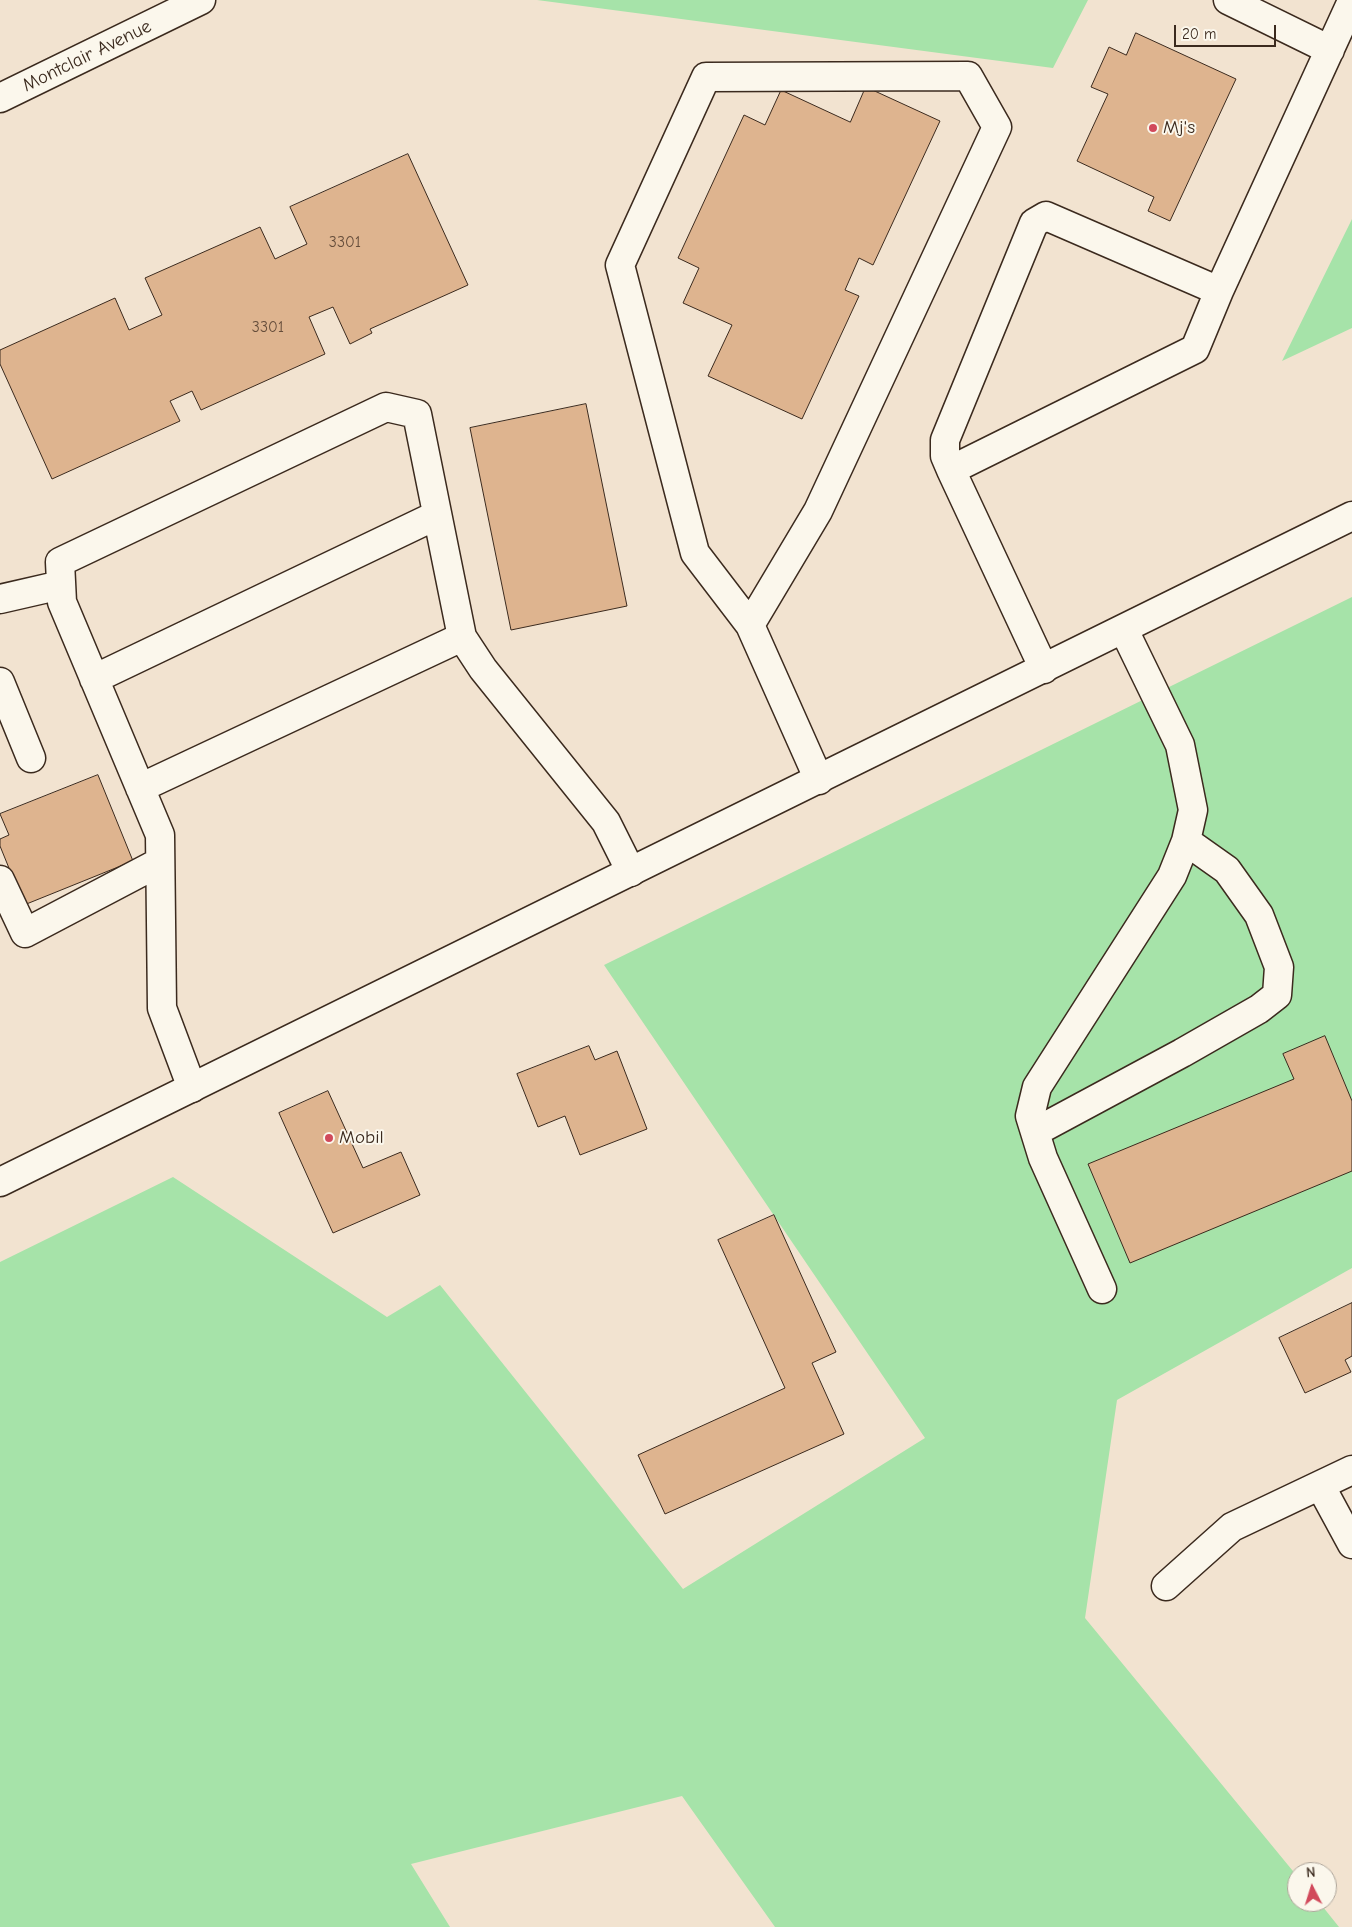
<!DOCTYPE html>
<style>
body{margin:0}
#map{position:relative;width:1352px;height:1927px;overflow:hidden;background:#f2e3d0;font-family:"Comic Neue",sans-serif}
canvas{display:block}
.north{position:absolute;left:1287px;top:1862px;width:50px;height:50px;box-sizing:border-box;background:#fbf7ec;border:1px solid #aea59a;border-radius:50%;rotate:355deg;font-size:14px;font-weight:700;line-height:20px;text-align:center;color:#3b2a1e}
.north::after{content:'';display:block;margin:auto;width:18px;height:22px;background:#d1495b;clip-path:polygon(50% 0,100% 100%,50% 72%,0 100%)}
.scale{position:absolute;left:1174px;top:25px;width:102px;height:22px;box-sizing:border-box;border:2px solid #3b2a1e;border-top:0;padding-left:6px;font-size:15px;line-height:18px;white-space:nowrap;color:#3b2a1e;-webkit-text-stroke:4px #fbf7ec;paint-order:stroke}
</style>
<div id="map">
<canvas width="1352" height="1927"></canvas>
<div class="north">N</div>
<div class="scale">20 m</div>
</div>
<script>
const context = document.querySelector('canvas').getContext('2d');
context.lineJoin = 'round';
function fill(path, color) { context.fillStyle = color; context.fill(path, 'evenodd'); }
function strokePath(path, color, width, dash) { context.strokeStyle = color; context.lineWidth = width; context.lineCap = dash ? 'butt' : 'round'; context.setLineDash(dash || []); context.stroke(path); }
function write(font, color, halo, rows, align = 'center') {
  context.font = font + ' "Comic Neue",sans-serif'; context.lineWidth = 4; context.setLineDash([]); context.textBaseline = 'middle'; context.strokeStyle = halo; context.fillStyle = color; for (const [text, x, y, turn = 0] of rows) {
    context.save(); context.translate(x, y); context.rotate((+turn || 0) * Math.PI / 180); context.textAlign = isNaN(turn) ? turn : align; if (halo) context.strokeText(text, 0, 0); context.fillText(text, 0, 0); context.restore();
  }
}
fill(new Path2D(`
 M 537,0 L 1088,0 L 1053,68 Z
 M 1352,219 L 1352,328 L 1282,361 Z
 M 1352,597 L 1352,1268 L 1117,1400 L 1085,1618 L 1297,1876 L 1297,1902 L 1319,1902 L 1339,1927 L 775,1927 L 682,1796 L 411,1864 L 450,1927 L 0,1927 L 0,1262 L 173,1177 L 387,1317 L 440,1285 L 683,1589 L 925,1438 L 604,965 Z`), '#a6e3a9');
const building = new Path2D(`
 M 1136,33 L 1236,79 L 1170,221 L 1148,211 L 1154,197 L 1077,161 L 1108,94 L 1091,87 L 1109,47 L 1126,55 Z
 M 866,87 L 940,121 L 873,265 L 859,258 L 845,290 L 859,296 L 802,419 L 708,376 L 732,325 L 683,303 L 699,268 L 678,258 L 744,115 L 765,125 L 781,90 L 850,122 Z
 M 408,154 L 468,285 L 370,329 L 372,333 L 350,344 L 333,307 L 309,317 L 325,354 L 201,410 L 192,391 L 170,401 L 180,421 L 52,479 L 0,364 L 0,350 L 115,298 L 129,330 L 162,315 L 145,278 L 260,227 L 275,259 L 307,244 L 290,207 Z
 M 586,404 L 627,606 L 511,630 L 470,428 Z
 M 98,775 L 133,861 L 24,905 L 0,846 L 0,839 L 9,835 L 0,814 Z
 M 1325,1036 L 1352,1101 L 1352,1171 L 1130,1263 L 1088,1164 L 1294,1079 L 1283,1054 Z
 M 589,1046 L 595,1060 L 617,1051 L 647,1129 L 580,1155 L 565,1116 L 538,1127 L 517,1074 Z
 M 328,1091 L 363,1168 L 401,1152 L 420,1195 L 333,1233 L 279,1113 Z
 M 774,1215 L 836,1352 L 812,1363 L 844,1434 L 665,1514 L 638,1455 L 785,1388 L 718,1240 Z
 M 1352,1303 L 1352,1356 L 1345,1360 L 1351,1372 L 1305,1393 L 1279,1338 Z`);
fill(building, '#deb48f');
strokePath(building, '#3b2a1e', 1);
const minor = new Path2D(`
 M 1228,0 L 1330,50
 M 0,98 L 201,0
 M 1219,291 L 1352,1
 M 951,470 L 1195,349 L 1219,291 L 1046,216 L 1034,223 L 945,440 L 945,456 L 951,470 L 1044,669
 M 0,599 L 61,585
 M 750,625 L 818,511 L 997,127 L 968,76 L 706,77 L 620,265 L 695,553 L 750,625 L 819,780
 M 94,679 L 437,515
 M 0,682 L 31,758
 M 140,788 L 462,637
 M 0,880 L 25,933 L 160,862
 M 192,1088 L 162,1008 L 160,835 L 62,602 L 60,562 L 386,407 L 417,414 L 462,637 L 483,669 L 606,822 L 631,872
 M 1035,1132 L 1182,1053 L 1259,1009 L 1277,995 L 1279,967 L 1259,915 L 1227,870 L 1186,841
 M 1102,1289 L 1043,1158 L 1030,1116 L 1037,1087 L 1172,876 L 1186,841 L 1193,810 L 1180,745 L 1124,630
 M 1320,1485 L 1352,1544
 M 1166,1586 L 1232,1527 L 1352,1470`);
const highway = new Path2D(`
 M 0,1182 L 1352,516`);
strokePath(minor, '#3b2a1e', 31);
strokePath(highway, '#3b2a1e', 31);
strokePath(minor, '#fbf7ec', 28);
strokePath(highway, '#fbf7ec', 28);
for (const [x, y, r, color] of [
 [1153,128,5,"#d1495b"],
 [329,1138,5,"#d1495b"]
]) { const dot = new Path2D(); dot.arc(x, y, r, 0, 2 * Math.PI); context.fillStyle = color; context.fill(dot); strokePath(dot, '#fbf7ec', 2); }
write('16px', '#644c3a', null, [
 ["3301",345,242],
 ["3301",268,327]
]);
write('19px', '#3b2a1e', '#fbf7ec', [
 ["Montclair Avenue",87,56,-26]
]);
write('19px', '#3b2a1e', '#fbf7ec', [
 ["Mj's",1163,128],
 ["Mobil",339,1138]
], 'left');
</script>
